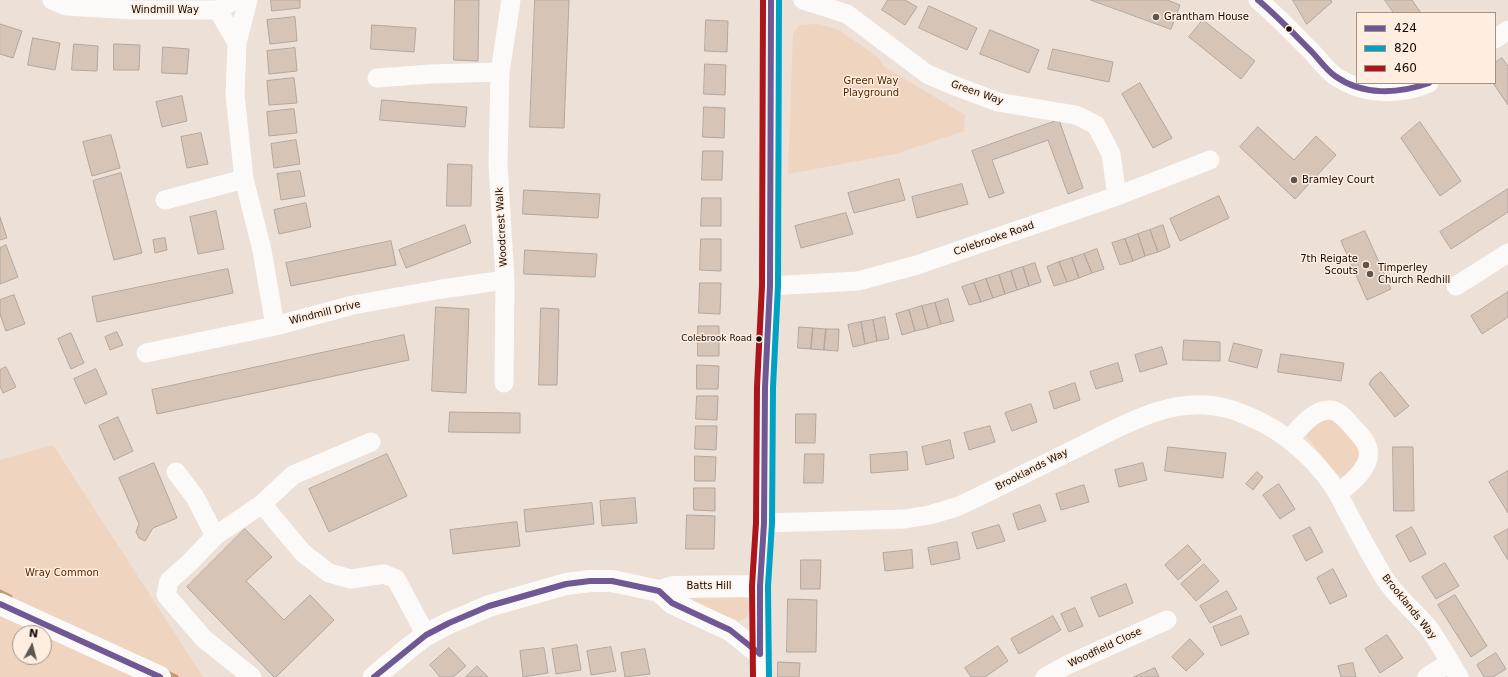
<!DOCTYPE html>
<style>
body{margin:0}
#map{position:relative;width:1508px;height:677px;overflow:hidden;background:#ece0d7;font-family:"DejaVu Sans",sans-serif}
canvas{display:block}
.legend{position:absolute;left:1356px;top:12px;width:140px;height:72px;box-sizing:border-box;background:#ffede0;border:1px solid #a09288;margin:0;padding:5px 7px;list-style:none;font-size:12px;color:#110a05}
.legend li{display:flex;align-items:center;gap:8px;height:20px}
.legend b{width:20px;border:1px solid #a09288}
.north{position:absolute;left:12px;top:625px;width:40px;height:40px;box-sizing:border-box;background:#ffede0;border:1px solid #a09288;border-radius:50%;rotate:7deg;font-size:11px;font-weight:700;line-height:16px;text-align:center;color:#110a05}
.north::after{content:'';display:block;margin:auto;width:14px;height:18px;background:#5e554e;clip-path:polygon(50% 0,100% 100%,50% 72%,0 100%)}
</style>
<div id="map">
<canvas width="1508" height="677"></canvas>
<ul class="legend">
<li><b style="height:5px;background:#705894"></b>424</li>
<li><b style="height:5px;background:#01a1c4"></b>820</li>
<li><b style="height:5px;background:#ac151a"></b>460</li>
</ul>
<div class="north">N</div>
</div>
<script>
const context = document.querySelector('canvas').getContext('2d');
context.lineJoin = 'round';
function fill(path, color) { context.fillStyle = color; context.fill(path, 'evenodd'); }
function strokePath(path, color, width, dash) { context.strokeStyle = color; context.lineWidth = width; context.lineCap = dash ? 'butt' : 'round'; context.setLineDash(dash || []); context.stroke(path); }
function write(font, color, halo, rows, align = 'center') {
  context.font = font + ' "DejaVu Sans",sans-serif'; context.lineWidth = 3; context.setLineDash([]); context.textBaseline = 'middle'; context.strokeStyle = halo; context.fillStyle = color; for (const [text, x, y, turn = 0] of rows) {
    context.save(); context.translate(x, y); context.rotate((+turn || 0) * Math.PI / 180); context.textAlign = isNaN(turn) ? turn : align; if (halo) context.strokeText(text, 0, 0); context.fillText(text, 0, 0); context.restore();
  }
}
fill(new Path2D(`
 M 818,24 L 839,30 L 879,58 L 883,66 L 965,115 L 964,131 L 895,154 L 788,174 L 793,34 L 799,25 Z
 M 1335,418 L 1357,444 L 1361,456 L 1346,476 L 1341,476 L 1334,472 L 1307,437 L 1307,433 L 1314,420 Z
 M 53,445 L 203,677 L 0,677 L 0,460 ZM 20,633 L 44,633 L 44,657 L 20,657 Z
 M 693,595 L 741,596 L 748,599 C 751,612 751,617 738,622 L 693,601 Z`), '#efd4c0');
strokePath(new Path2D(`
 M 0,592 L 10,597
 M 165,672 L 176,677`), '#c59976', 5);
const building = new Path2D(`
 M 271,0 L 300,0 L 300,8 L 272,11 Z
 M 455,0 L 479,0 L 478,61 L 454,60 Z
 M 535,0 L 569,0 L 564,128 L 530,127 Z
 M 888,0 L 905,0 L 917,7 L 905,25 L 882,10 Z
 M 1091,0 L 1167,0 L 1180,5 L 1171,29 Z
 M 1293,0 L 1331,0 L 1332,2 L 1307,24 Z
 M 1385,0 L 1412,0 L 1421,13 L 1394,13 Z
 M 929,6 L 977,28 L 967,50 L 919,28 Z
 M 295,17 L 297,41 L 270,44 L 267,20 Z
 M 706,20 L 728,21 L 727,52 L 705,51 Z
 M 1203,20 L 1255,61 L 1241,79 L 1189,37 Z
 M 0,24 L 22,31 L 13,58 L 0,54 Z
 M 372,25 L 416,28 L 414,52 L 371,49 Z
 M 990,30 L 1039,50 L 1029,73 L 980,54 Z
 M 33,38 L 60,43 L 55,70 L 28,65 Z
 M 74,44 L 98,46 L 97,71 L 72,70 Z
 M 114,44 L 140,45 L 139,70 L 114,70 Z
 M 163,47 L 189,49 L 187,74 L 162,73 Z
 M 295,48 L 297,71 L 269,74 L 267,51 Z
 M 1053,49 L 1113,62 L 1109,82 L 1048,69 Z
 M 1502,58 L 1508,66 L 1508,105 L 1493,83 L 1495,83 L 1495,63 Z
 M 705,64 L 726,65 L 725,95 L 704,94 Z
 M 294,78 L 297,103 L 269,105 L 267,81 Z
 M 1140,83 L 1172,138 L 1153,148 L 1122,94 Z
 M 182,96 L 187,121 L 162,127 L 156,102 Z
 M 382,100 L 467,107 L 465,127 L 380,120 Z
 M 704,107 L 725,108 L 724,138 L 703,137 Z
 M 294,109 L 297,133 L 269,136 L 267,112 Z
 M 1059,120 L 1083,188 L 1068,194 L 1048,140 L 992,160 L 1004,193 L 989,198 L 972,151 Z
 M 1420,122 L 1461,181 L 1440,196 L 1401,138 Z
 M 1258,127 L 1294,160 L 1316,136 L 1336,155 L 1295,199 L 1240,147 Z
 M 201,133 L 208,164 L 187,168 L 181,137 Z
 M 111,135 L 120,168 L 92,176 L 83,142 Z
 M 296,140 L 300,164 L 274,168 L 271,144 Z
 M 703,151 L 723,151 L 722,180 L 702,180 Z
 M 448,164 L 472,165 L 471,206 L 447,206 Z
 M 300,171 L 305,196 L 281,200 L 277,174 Z
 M 121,173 L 142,253 L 114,260 L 93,181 Z
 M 899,179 L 905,200 L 854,213 L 848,193 Z
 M 962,184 L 968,204 L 917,218 L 912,197 Z
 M 1508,189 L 1508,212 L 1451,249 L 1440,232 Z
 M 524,190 L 600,194 L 598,218 L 523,214 Z
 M 1219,196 L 1229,218 L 1180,241 L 1170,219 Z
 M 702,198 L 721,198 L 721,226 L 701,226 Z
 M 306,203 L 311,227 L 279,234 L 274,210 Z
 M 216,211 L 224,249 L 198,254 L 190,217 Z
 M 846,213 L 853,234 L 801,248 L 795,226 Z
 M 0,217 L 7,238 L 0,240 Z
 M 465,225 L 471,243 L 406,268 L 399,250 Z
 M 1163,225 L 1170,247 L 1158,252 L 1150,230 Z
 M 1150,230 L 1158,252 L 1145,256 L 1138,234 Z
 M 1365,231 L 1391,289 L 1367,300 L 1341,241 Z
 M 1138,234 L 1145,256 L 1133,261 L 1125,239 Z
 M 165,238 L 167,250 L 155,253 L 153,240 Z
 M 701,239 L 721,239 L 721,271 L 700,270 Z
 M 1125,239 L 1133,261 L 1120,265 L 1112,243 Z
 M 391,241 L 396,265 L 291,286 L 286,263 Z
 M 6,245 L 18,277 L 0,284 L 0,248 Z
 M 1097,249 L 1104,269 L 1092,273 L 1084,254 Z
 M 525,250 L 597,254 L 595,277 L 524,274 Z
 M 1084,254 L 1092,273 L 1079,278 L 1072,258 Z
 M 1072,258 L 1079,278 L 1067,282 L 1059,262 Z
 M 1059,262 L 1067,282 L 1054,286 L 1047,267 Z
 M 1035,263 L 1041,282 L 1029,286 L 1023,267 Z
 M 1023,267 L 1029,286 L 1017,290 L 1011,271 Z
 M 228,269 L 233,293 L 97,322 L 92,297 Z
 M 1011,271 L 1017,290 L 1005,294 L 999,275 Z
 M 999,275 L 1005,294 L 993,298 L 986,279 Z
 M 986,279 L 993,298 L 981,302 L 974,283 Z
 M 700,283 L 721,283 L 720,314 L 699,313 Z
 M 974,283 L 981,302 L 969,305 L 962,287 Z
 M 1508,292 L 1508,317 L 1482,334 L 1471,316 Z
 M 14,295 L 25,324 L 6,331 L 0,314 L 0,300 Z
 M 948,299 L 954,321 L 941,324 L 935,303 Z
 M 935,303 L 941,324 L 928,328 L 922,306 Z
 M 922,306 L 928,328 L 915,331 L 909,310 Z
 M 436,307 L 469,309 L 466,393 L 432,391 Z
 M 541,308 L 559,309 L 557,385 L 539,385 Z
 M 909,310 L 915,331 L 902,335 L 896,314 Z
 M 885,317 L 889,339 L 877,341 L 873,320 Z
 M 873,320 L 877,341 L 865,344 L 861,322 Z
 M 861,322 L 865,344 L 853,347 L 848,325 Z
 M 698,326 L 719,326 L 719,356 L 698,356 Z
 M 799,327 L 813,328 L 811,349 L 798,348 Z
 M 813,328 L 826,329 L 824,350 L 811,349 Z
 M 826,329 L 839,329 L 838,351 L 824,350 Z
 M 117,332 L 123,345 L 110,350 L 105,337 Z
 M 71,333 L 84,363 L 71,369 L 58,339 Z
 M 404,335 L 409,360 L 157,414 L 152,390 Z
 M 1184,340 L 1220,342 L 1220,361 L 1183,360 Z
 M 1234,343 L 1262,350 L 1257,368 L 1229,361 Z
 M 1162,347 L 1167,364 L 1140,372 L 1135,355 Z
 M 1281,354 L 1344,363 L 1341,381 L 1278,372 Z
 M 1118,363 L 1123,381 L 1096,389 L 1090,372 Z
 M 697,365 L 719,366 L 718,389 L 697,389 Z
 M 6,367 L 16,387 L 3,393 L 0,386 L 0,370 Z
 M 96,369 L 107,394 L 85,404 L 74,379 Z
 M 1381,372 L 1409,406 L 1395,417 L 1369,384 L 1372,379 Z
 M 1075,383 L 1080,400 L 1054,409 L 1049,392 Z
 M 697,396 L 718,396 L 717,420 L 696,419 Z
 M 1031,404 L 1037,422 L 1012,431 L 1005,413 Z
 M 450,412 L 520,413 L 520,433 L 449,432 Z
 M 796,414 L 816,414 L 815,443 L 796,443 Z
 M 118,417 L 133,451 L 114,460 L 99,426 Z
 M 696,426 L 717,426 L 716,450 L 695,449 Z
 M 990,426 L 995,442 L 969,450 L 964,433 Z
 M 950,440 L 954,458 L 926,465 L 922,447 Z
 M 1168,447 L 1226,453 L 1223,478 L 1165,471 Z
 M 1393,447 L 1413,447 L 1414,511 L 1394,511 Z
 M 907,452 L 908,470 L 871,473 L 870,455 Z
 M 387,454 L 407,496 L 329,532 L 309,489 Z
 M 805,454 L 824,454 L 823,483 L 804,483 Z
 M 695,456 L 716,457 L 715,481 L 695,481 Z
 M 154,463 L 177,518 L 153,528 L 145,541 L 139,538 L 136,532 L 139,524 L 119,478 Z
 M 1143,463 L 1147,480 L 1119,487 L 1115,470 Z
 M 1508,471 L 1508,513 L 1489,482 Z
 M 1257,472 L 1263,477 L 1253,490 L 1246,484 Z
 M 1279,484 L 1295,509 L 1280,519 L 1263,495 Z
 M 1084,485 L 1089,502 L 1061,510 L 1056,494 Z
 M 694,488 L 715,488 L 715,511 L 694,510 Z
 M 635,498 L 637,523 L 602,526 L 600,501 Z
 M 592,503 L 594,524 L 526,532 L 524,510 Z
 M 1040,505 L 1046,521 L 1018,530 L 1013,514 Z
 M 687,515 L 715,516 L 714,549 L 686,549 Z
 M 517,522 L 520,546 L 453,554 L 450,530 Z
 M 999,525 L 1005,541 L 977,549 L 972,533 Z
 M 1310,527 L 1323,552 L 1306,561 L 1293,536 Z
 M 1412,527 L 1426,554 L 1410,562 L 1396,536 Z
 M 245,529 L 272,557 L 246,581 L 284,620 L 310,595 L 334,620 L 276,677 L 274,677 L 187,587 Z
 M 1508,529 L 1508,560 L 1494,537 Z
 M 957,542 L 960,559 L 931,565 L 928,548 Z
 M 1188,545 L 1201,560 L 1178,580 L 1165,565 Z
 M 912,550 L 913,568 L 885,571 L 883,553 Z
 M 801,560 L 821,560 L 820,589 L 801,589 Z
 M 1445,563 L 1459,586 L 1436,599 L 1422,577 Z
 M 1204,564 L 1219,581 L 1196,601 L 1181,584 Z
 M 1333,569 L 1347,596 L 1330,604 L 1317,578 Z
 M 1126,584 L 1133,603 L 1099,617 L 1091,598 Z
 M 1227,591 L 1237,609 L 1210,623 L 1200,606 Z
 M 1455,595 L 1487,646 L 1471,657 L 1438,605 Z
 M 788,599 L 817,600 L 816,652 L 787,652 Z
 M 1075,608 L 1083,626 L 1069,632 L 1061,614 Z
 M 1053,616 L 1061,630 L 1019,654 L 1011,639 Z
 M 1241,616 L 1249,634 L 1221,646 L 1213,627 Z
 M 1387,635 L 1403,658 L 1380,673 L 1365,649 Z
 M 1190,639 L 1204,654 L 1186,671 L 1172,657 Z
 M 577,645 L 581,670 L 556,674 L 552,649 Z
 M 998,646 L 1008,661 L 985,677 L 971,677 L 965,668 Z
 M 611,647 L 616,671 L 591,675 L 587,651 Z
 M 449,648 L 466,666 L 453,677 L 440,677 L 430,665 Z
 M 544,648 L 548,673 L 523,677 L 520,651 Z
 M 645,649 L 650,674 L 625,677 L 621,653 Z
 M 1496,653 L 1506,669 L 1493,677 L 1484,677 L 1477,665 Z
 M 778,662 L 800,663 L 799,677 L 778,677 Z
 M 1353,663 L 1356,677 L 1341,677 L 1338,666 Z
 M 477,666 L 488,677 L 466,677 Z
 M 1155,668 L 1159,677 L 1134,677 Z`);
fill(building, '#d6c4b7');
strokePath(building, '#b0a7a0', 1);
strokePath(new Path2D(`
 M 52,0 L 66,6 L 133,10 L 218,10 L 237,43 L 235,95 L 244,179 L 262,250 L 275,326
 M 803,0 L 847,14 L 927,74 L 950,84 L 998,102 L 1076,115 L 1096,125 L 1111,154 L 1117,196
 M 1258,0 C 1276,15 1291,31 1307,47 C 1317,56 1324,68 1335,76 C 1363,95 1398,96 1429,83
 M 218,10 L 234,0
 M 1495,39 L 1508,30
 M 237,43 L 248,0
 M 377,78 L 431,74 L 500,72
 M 165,200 L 244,179
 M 770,286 L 858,281 L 917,265 L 1117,196 L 1210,160
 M 1456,286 L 1508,253
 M 146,353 L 275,326 L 353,305 L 442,289 L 505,280
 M 504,383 L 505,280 L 498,164 L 500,72 L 511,0
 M 1289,439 C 1299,429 1312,411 1328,410 C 1337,409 1345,418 1350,424 C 1356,431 1366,440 1368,449 C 1372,467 1351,483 1339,493
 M 176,472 L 195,497 L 215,536 L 189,563 L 169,581 L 166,595 L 204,639 L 252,677
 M 262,504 L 293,475 L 371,442
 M 764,523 L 905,519 L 929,515 L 957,507 L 982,495 C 1015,479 1048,462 1081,446 C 1125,424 1174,395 1225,408 C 1236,410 1247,416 1257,420 C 1286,434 1310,455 1329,480 C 1337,491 1342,501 1348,513 C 1360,535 1372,558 1385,579 C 1398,599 1417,613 1431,631 C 1441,646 1450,662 1459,677
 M 215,536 L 262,504 L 303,553 L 329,573 L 351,579 L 384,574 L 396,579 L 426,635
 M 760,586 L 764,523 L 765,387 L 770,286 L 771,0
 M 1045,677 L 1067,665 L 1167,620
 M 1427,677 L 1450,662`), '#fcfaf9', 19);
strokePath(new Path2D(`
 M 659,591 L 673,587 L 760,586 L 761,677
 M 0,604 L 160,677
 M 374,677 L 410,647 L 426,635 L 449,623 L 489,606 L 566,584 L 590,581 L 612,581 L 659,591 L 672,603 L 730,630 L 760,654`), '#fcfaf9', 22);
strokePath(new Path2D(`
 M 1258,0 C 1277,16 1294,34 1311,51 C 1319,59 1325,69 1335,76 C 1363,96 1398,94 1429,83
 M 0,604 L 160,677
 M 760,654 L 760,586 L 764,523 L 765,387 L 770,286 L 771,0
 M 374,677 L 426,635 L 449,623 L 489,606 L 566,584 L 590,581 L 612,581 L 659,591 L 672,603 L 730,630 L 760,654`), '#705894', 6);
strokePath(new Path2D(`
 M 769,677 L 768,586 L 772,523 L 773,387 L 778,286 L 779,0`), '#01a1c4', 6);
strokePath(new Path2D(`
 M 753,677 L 752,586 L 756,523 L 757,387 L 762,286 L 763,0`), '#ac151a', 6);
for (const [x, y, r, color] of [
 [1156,17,4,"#5e554e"],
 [1289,29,3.5,"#110a05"],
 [1294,180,4,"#5e554e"],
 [1366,265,4,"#5e554e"],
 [1370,274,4,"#5e554e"],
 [759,339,3.5,"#110a05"]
]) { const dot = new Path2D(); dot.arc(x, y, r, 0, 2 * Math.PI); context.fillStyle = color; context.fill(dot); strokePath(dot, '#ffede0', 1.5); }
write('9px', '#110a05', '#ffede0', [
 ["Colebrook Road",752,339]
], 'right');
write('10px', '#110a05', '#ffede0', [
 ["Windmill Way",165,10],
 ["Green Way",977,93,19],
 ["Woodcrest Walk",502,227,-93],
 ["Colebrooke Road",994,239,-19],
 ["Windmill Drive",325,313,-14],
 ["Brooklands Way",1032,470,-27],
 ["Batts Hill",709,586],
 ["Brooklands Way",1409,607,51],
 ["Woodfield Close",1105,648,-25]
]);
write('10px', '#110a05', '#ffede0', [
 ["Grantham House",1164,17],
 ["Bramley Court",1302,180],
 ["7th Reigate",1358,259,"right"],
 ["Scouts",1358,271,"right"],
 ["Timperley",1378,268],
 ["Church Redhill",1378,280]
], 'left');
write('10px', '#522a04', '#ffede0', [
 ["Green Way",871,81],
 ["Playground",871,93],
 ["Wray Common",62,573]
]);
</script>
